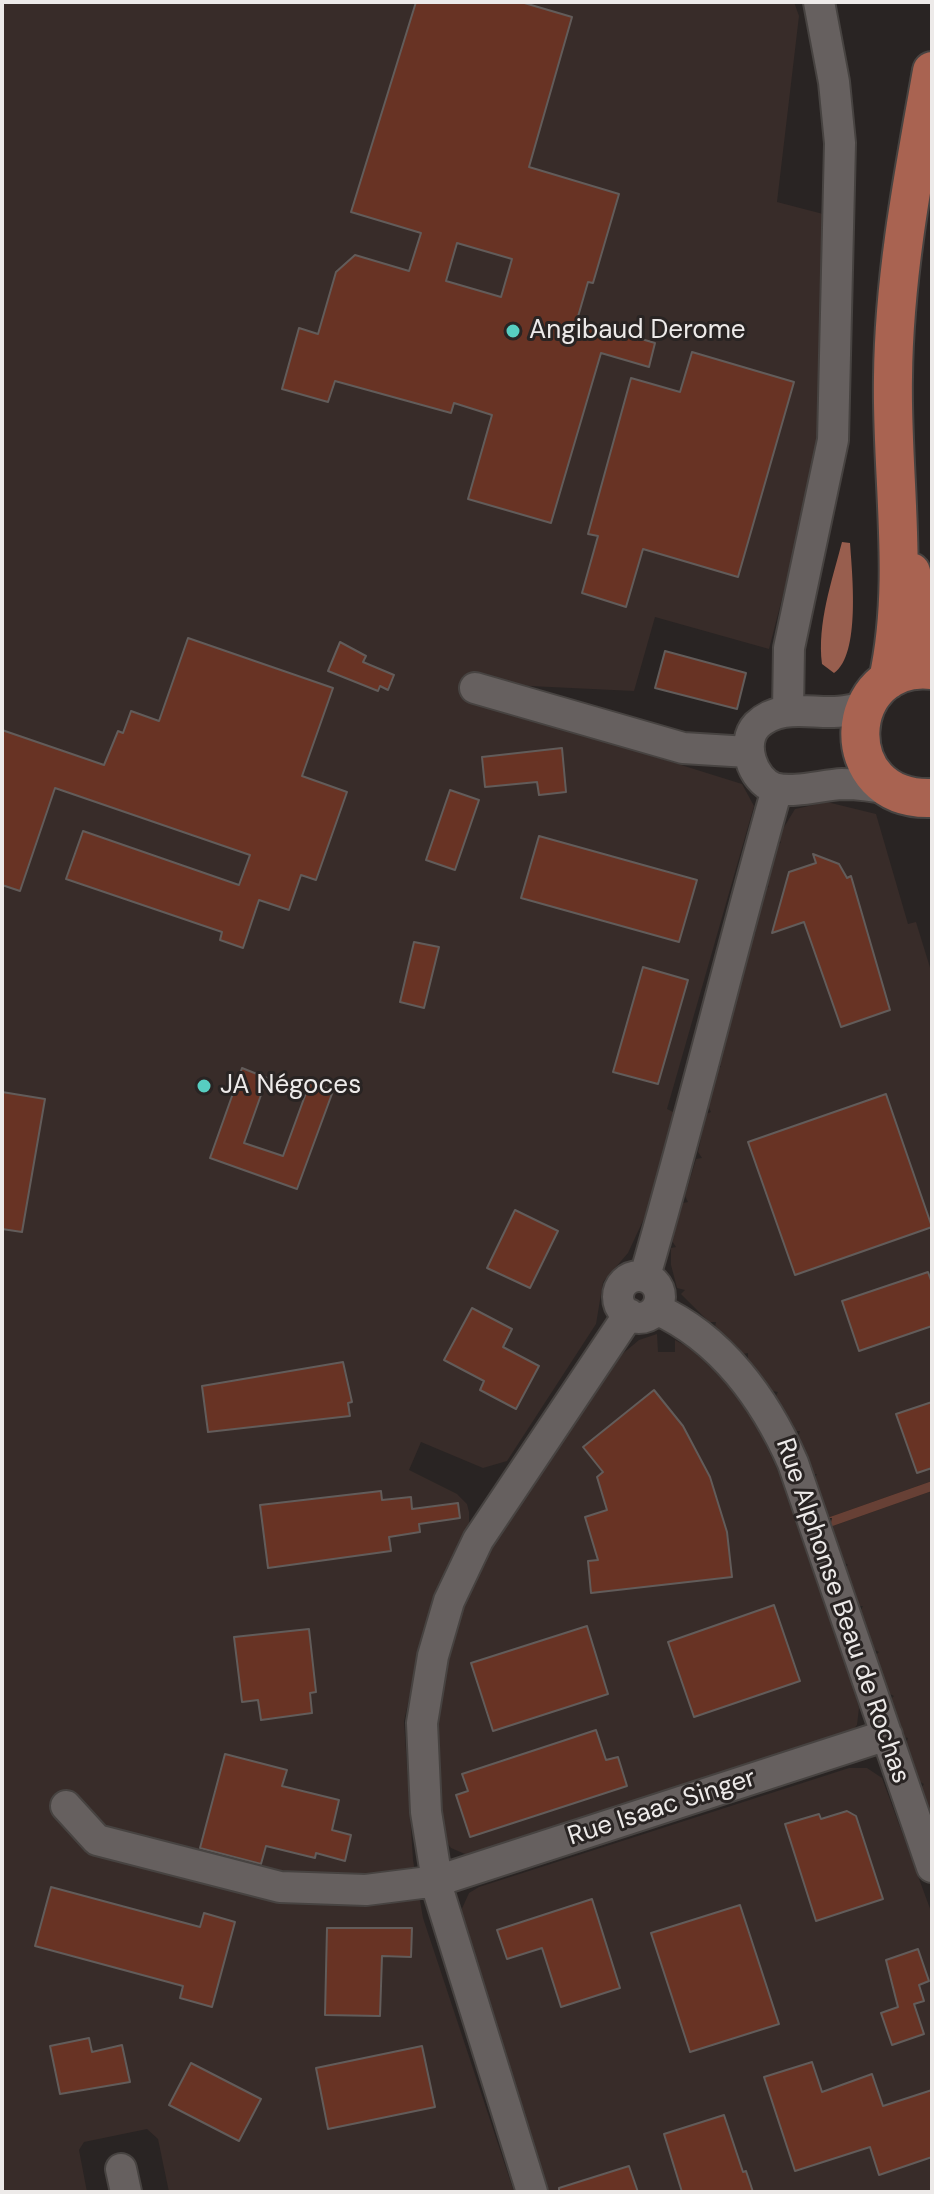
<!DOCTYPE html>
<meta charset="utf-8">
<style>
body{margin:0}
#map{position:relative;width:934px;height:2194px;overflow:hidden;background:#292423;font-family:"DM Sans",sans-serif}
canvas{display:block}
.frame{position:absolute;inset:0;border:4px solid #edeae9;pointer-events:none}
</style>
<div id="map">
<canvas width="934" height="2194"></canvas>
<div class="frame"></div>
</div>
<script>
const context = document.querySelector('canvas').getContext('2d');
context.lineJoin = 'round';
function fill(path, color) { context.fillStyle = color; context.fill(path, 'evenodd'); }
function strokePath(path, color, width, dash) { context.strokeStyle = color; context.lineWidth = width; context.lineCap = dash ? 'butt' : 'round'; context.setLineDash(dash || []); context.stroke(path); }
function write(font, color, halo, rows, align = 'center') {
  context.font = font + ' "DM Sans",sans-serif'; context.lineWidth = 6; context.setLineDash([]); context.textBaseline = 'middle'; context.strokeStyle = halo; context.fillStyle = color; for (const [text, x, y, turn = 0] of rows) {
    context.save(); context.translate(x, y); context.rotate((+turn || 0) * Math.PI / 180); context.textAlign = isNaN(turn) ? turn : align; if (halo) context.strokeText(text, 0, 0); context.fillText(text, 0, 0); context.restore();
  }
}
fill(new Path2D(`
 M 2,2 L 794,2 L 799,16 L 777,202 L 827,215 L 817,435 L 808,498 L 769,649 L 655,617 L 634,691 L 509,685 L 505,710 L 742,784 L 754,806 L 667,1109 L 675,1113 L 653,1199 L 628,1253 L 603,1282 L 596,1324 L 507,1461 L 483,1468 L 421,1442 L 409,1470 L 457,1494 L 467,1504 L 469,1512 L 469,1524 L 432,1599 L 404,1721 L 413,1860 L 423,1918 L 514,2192 L 169,2192 L 158,2139 L 147,2129 L 84,2142 L 79,2150 L 87,2192 L 2,2192 Z
 M 827,802 L 876,814 L 908,924 L 916,922 L 932,974 L 932,1481 L 827,1518 L 814,1480 L 817,1474 L 811,1474 L 798,1437 L 800,1431 L 795,1431 L 776,1396 L 778,1392 L 772,1391 L 748,1360 L 748,1353 L 743,1354 L 715,1327 L 716,1322 L 709,1322 L 681,1294 L 685,1290 L 677,1288 L 671,1265 L 671,1248 L 676,1247 L 672,1241 L 683,1203 L 688,1202 L 685,1196 L 696,1159 L 702,1158 L 698,1152 L 706,1114 L 711,1112 L 708,1106 L 716,1068 L 721,1067 L 717,1061 L 726,1023 L 731,1022 L 727,1016 L 738,978 L 743,977 L 740,971 L 751,933 L 756,933 L 753,927 L 763,889 L 769,887 L 765,882 L 776,844 L 781,843 L 778,837 L 795,809 Z
 M 657,1334 L 658,1352 L 675,1352 L 675,1340 L 690,1348 L 727,1383 L 757,1426 L 778,1471 L 855,1693 L 859,1708 L 857,1725 L 848,1735 L 473,1855 L 465,1854 L 451,1848 L 442,1836 L 435,1726 L 441,1684 L 455,1625 L 477,1573 L 503,1526 L 614,1361 L 639,1340 Z
 M 932,1491 L 932,1820 L 921,1788 L 924,1784 L 918,1781 L 906,1744 L 908,1738 L 903,1737 L 890,1700 L 894,1696 L 888,1693 L 875,1656 L 879,1652 L 873,1649 L 860,1612 L 863,1606 L 857,1606 L 844,1568 L 848,1565 L 842,1561 L 830,1527 Z
 M 849,1768 L 867,1768 L 882,1778 L 932,1914 L 932,2192 L 547,2192 L 460,1923 L 460,1913 L 469,1893 L 479,1887 Z`), '#382c29');
fill(new Path2D(`
 M 932,1481 L 932,1491 L 830,1527 L 832,1518 L 827,1518 Z`), '#674035');
fill(new Path2D(`
 M 842,542 L 850,543 C 852,572 861,655 834,673 L 822,664 C 817,623 832,581 842,542 Z`), '#985e4e');
const building = new Path2D(`
 M 416,2 L 521,2 L 572,17 L 529,167 L 619,194 L 593,283 L 588,282 L 577,320 L 655,343 L 649,367 L 601,353 L 551,523 L 468,499 L 492,415 L 454,403 L 451,413 L 335,381 L 328,402 L 282,389 L 299,328 L 318,334 L 336,272 L 355,255 L 409,271 L 421,233 L 351,212 ZM 457,243 L 512,259 L 501,297 L 446,281 Z
 M 692,352 L 794,382 L 738,577 L 643,549 L 626,607 L 582,593 L 598,536 L 588,534 L 631,378 L 680,392 Z
 M 188,638 L 333,688 L 302,776 L 347,792 L 316,880 L 301,875 L 289,910 L 259,900 L 243,948 L 220,940 L 222,932 L 66,879 L 83,831 L 239,885 L 250,855 L 55,788 L 20,891 L 2,885 L 2,730 L 104,765 L 118,731 L 123,733 L 131,711 L 159,721 Z
 M 340,642 L 366,656 L 363,662 L 394,675 L 388,690 L 380,686 L 378,691 L 328,671 Z
 M 665,651 L 746,673 L 737,709 L 655,688 Z
 M 562,748 L 566,792 L 539,795 L 537,782 L 485,787 L 482,757 Z
 M 450,790 L 479,800 L 455,870 L 426,860 Z
 M 539,836 L 697,880 L 679,942 L 521,898 Z
 M 813,854 L 839,864 L 847,878 L 851,876 L 890,1010 L 841,1027 L 804,922 L 772,933 L 789,872 L 816,863 Z
 M 414,942 L 439,947 L 424,1008 L 400,1002 Z
 M 643,967 L 688,980 L 658,1084 L 613,1072 Z
 M 242,1068 L 267,1078 L 244,1143 L 283,1156 L 310,1082 L 333,1091 L 297,1189 L 210,1158 Z
 M 2,1092 L 45,1099 L 22,1232 L 2,1229 Z
 M 886,1094 L 932,1227 L 795,1275 L 748,1142 Z
 M 515,1210 L 558,1231 L 530,1288 L 487,1268 Z
 M 928,1272 L 932,1283 L 932,1326 L 859,1351 L 842,1301 Z
 M 472,1308 L 512,1329 L 503,1347 L 539,1366 L 516,1409 L 480,1390 L 484,1381 L 444,1360 Z
 M 343,1362 L 352,1402 L 348,1403 L 350,1416 L 208,1432 L 202,1386 Z
 M 654,1390 L 683,1426 L 710,1477 L 727,1532 L 732,1577 L 591,1593 L 588,1561 L 598,1560 L 585,1517 L 607,1510 L 597,1477 L 603,1472 L 583,1447 Z
 M 932,1402 L 932,1468 L 917,1473 L 896,1414 Z
 M 381,1491 L 382,1500 L 411,1497 L 412,1509 L 458,1503 L 460,1518 L 419,1524 L 420,1532 L 389,1537 L 391,1551 L 268,1568 L 260,1505 Z
 M 774,1605 L 800,1681 L 694,1717 L 668,1642 Z
 M 587,1626 L 608,1694 L 493,1731 L 471,1663 Z
 M 309,1629 L 316,1692 L 310,1693 L 312,1713 L 261,1720 L 258,1700 L 242,1702 L 234,1637 Z
 M 596,1730 L 606,1760 L 618,1757 L 627,1786 L 470,1837 L 456,1795 L 468,1791 L 462,1774 Z
 M 225,1754 L 287,1770 L 282,1786 L 339,1800 L 332,1830 L 351,1835 L 345,1861 L 316,1853 L 315,1858 L 266,1846 L 261,1864 L 200,1848 Z
 M 847,1811 L 856,1816 L 883,1899 L 816,1921 L 785,1824 L 819,1814 L 821,1819 Z
 M 51,1887 L 200,1927 L 204,1913 L 235,1922 L 212,2007 L 180,1998 L 183,1986 L 35,1946 Z
 M 592,1899 L 620,1988 L 561,2007 L 542,1948 L 507,1959 L 497,1930 Z
 M 740,1905 L 779,2024 L 690,2052 L 651,1933 Z
 M 327,1928 L 412,1928 L 411,1957 L 382,1956 L 380,2016 L 325,2015 Z
 M 918,1949 L 929,1981 L 919,1985 L 924,2001 L 914,2004 L 924,2034 L 892,2045 L 881,2013 L 898,2007 L 886,1960 Z
 M 89,2038 L 92,2052 L 122,2045 L 130,2082 L 60,2094 L 50,2046 Z
 M 422,2046 L 435,2107 L 328,2129 L 316,2068 Z
 M 812,2062 L 822,2092 L 872,2074 L 883,2106 L 932,2090 L 932,2157 L 879,2175 L 870,2147 L 795,2171 L 764,2077 Z
 M 191,2063 L 261,2099 L 239,2141 L 169,2105 Z
 M 724,2115 L 743,2172 L 746,2171 L 753,2192 L 682,2192 L 664,2134 Z
 M 629,2166 L 638,2192 L 559,2192 L 559,2188 Z`);
fill(building, '#683324');
strokePath(building, '#625c5a', 2);
const minor = new Path2D(`
 M 475,688 L 683,748 L 748,752
 M 865,707 C 855,709 844,712 834,712 C 808,713 779,704 757,725 C 740,743 752,780 774,788 C 793,794 822,785 842,784 C 859,784 875,786 891,790
 M 788,711 L 789,648 L 833,440 L 840,143 L 834,82 L 819,2
 M 645,1276 C 692,1115 731,951 777,789
 M618 1297a21 21 0 1 1 42 0a21 21 0 1 1-42 0Z
 M 656,1309 C 721,1338 765,1399 793,1463 L 932,1867
 M 66,1806 L 97,1840 L 280,1887 L 366,1890 L 437,1881 L 887,1735
 M 121,2169 L 126,2192
 M 532,2192 L 439,1893 L 426,1812 L 422,1723 L 433,1656 L 449,1601 L 478,1540 L 629,1314`);
const major = new Path2D(`
 M 911,572 L 932,657
 M 932,670 C 841,660 832,802 932,798
 M 888,680 C 910,581 891,477 893,377 C 894,274 914,172 932,71`);
strokePath(minor, '#474341', 34);
strokePath(major, '#474341', 42);
strokePath(minor, '#66605f', 30);
strokePath(major, '#a96351', 38);
for (const [x, y, r, color] of [
 [513,331,8,"#57cec1"],
 [204,1086,8,"#57cec1"]
]) { const dot = new Path2D(); dot.arc(x, y, r, 0, 2 * Math.PI); context.fillStyle = color; context.fill(dot); strokePath(dot, '#292423', 3); }
write('26px', '#edeae9', '#292423', [
 ["Angibaud Derome",529,331],
 ["JA Négoces",220,1086]
], 'left');
write('26px', '#edeae9', '#292423', [
 ["Rue Alphonse Beau de Rochas",842,1611,71],
 ["Rue Isaac Singer",662,1808,-18]
]);
</script>
